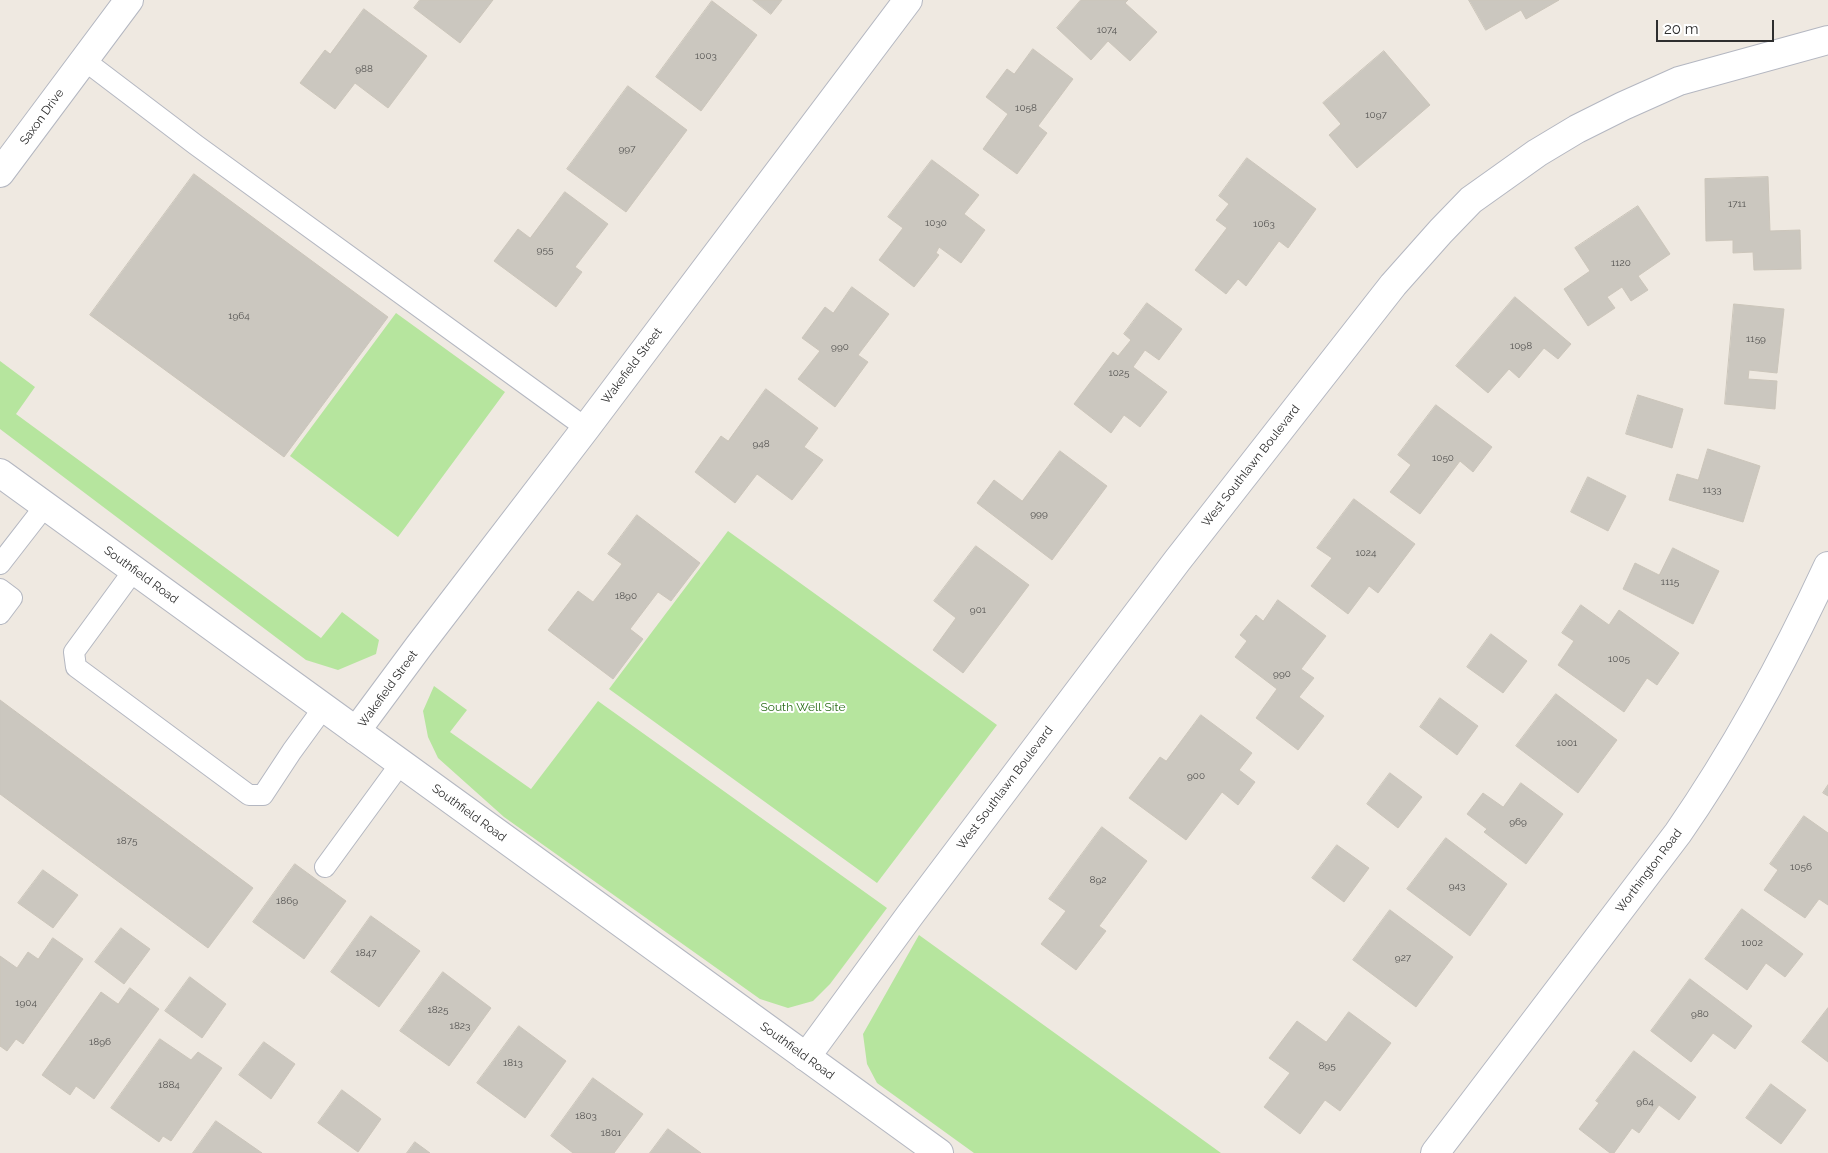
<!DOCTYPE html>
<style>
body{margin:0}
#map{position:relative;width:1828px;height:1153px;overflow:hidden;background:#efe9e1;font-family:Raleway,sans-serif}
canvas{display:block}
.scale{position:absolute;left:1656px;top:20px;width:118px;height:22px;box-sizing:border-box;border:2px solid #2e2e2e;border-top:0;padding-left:6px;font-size:15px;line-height:18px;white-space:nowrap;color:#2e2e2e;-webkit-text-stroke:4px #fff;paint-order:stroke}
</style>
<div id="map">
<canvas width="1828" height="1153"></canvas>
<div class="scale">20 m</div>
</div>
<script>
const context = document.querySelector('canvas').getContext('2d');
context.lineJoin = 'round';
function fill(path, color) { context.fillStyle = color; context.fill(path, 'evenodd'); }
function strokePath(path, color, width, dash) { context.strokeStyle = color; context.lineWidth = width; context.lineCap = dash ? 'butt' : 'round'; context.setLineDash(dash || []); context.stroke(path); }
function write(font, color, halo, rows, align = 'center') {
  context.font = font + ' Raleway,sans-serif'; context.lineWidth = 4; context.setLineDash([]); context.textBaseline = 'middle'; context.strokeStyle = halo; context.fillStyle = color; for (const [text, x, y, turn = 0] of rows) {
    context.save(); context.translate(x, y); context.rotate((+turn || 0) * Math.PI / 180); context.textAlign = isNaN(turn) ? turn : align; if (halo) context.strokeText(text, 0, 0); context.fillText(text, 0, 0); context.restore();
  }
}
fill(new Path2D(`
 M 396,313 L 505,392 L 398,537 L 290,456 Z
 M 0,361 L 35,387 L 16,414 L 321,638 L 342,612 L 379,640 L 376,654 L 338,670 L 306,660 L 0,429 Z
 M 728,531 L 997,725 L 877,883 L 609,689 Z
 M 434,686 L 467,710 L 450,732 L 531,789 L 598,701 L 887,908 L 830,984 L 813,1001 L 788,1008 L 760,999 L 504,817 L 438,758 L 428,737 L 423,711 Z
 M 919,935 L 1221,1153 L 974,1153 L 877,1083 L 867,1064 L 863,1034 Z`), '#b6e59e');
const building = new Path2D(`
 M 420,0 L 493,0 L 460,43 L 414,8 Z
 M 753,0 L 782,0 L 771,14 Z
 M 1081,0 L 1128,0 L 1125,3 L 1157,32 L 1130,61 L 1108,41 L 1091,60 L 1057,28 Z
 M 1469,0 L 1559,0 L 1526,19 L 1521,10 L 1486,30 Z
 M 712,1 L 757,35 L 701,111 L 656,77 Z
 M 364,9 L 427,56 L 388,108 L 355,83 L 335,109 L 300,83 L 325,50 L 330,54 Z
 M 1033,49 L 1073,79 L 1038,126 L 1047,133 L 1017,174 L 983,149 L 1008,114 L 986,97 L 1007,69 L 1014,74 Z
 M 1384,51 L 1430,105 L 1357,168 L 1329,135 L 1341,124 L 1323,103 Z
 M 628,86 L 687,130 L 626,212 L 567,169 Z
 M 1247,158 L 1316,209 L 1288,248 L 1279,241 L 1246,286 L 1238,279 L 1226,294 L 1195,270 L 1227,228 L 1216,220 L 1229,204 L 1219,196 Z
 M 932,160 L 979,195 L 964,214 L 985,230 L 961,263 L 939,247 L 936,253 L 939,255 L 914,287 L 879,260 L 903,228 L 888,217 Z
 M 194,174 L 388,317 L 284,457 L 90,315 Z
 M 1768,177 L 1770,231 L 1800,230 L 1801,269 L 1754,270 L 1753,252 L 1733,253 L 1733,240 L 1706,241 L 1705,179 Z
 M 565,192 L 608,224 L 575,267 L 582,272 L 556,307 L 494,261 L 518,229 L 530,238 Z
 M 1638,206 L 1670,254 L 1638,276 L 1648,290 L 1631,301 L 1622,287 L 1607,297 L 1615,308 L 1588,326 L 1564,289 L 1590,271 L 1575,248 Z
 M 852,287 L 889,314 L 858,355 L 868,362 L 835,407 L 798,379 L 820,351 L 802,338 L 825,307 L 833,313 Z
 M 1515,297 L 1571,344 L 1558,359 L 1544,348 L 1519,378 L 1509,369 L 1488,393 L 1456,366 Z
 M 1147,303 L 1182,329 L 1159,360 L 1145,350 L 1133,367 L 1167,392 L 1140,427 L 1124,415 L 1111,433 L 1074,404 L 1113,352 L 1118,356 L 1131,340 L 1124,334 Z
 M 1734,304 L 1784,309 L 1777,373 L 1749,370 L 1748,379 L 1777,381 L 1775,409 L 1725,404 Z
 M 766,389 L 818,428 L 804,447 L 823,460 L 792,500 L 757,474 L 735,503 L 695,472 L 721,436 L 728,441 Z
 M 1638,395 L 1683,409 L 1672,448 L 1626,434 Z
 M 1436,405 L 1492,447 L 1473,472 L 1460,461 L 1420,514 L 1390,492 L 1411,465 L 1398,455 Z
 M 1708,449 L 1760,466 L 1743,522 L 1669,500 L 1677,474 L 1698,480 Z
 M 1060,451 L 1107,486 L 1052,560 L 977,503 L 994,480 L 1022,501 Z
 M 1588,477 L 1626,496 L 1608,531 L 1571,512 Z
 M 1354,499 L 1415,544 L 1378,593 L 1369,586 L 1348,614 L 1311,586 L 1332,558 L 1317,548 Z
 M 637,515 L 700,563 L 671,601 L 658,592 L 630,629 L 643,639 L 613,679 L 548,630 L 578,591 L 593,602 L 622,564 L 608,554 Z
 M 976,546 L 1029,585 L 963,673 L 933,650 L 956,618 L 934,601 Z
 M 1673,548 L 1719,571 L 1693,624 L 1623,589 L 1635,563 L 1659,575 Z
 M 1278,600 L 1326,636 L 1301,669 L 1314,678 L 1299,697 L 1324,716 L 1298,750 L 1256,718 L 1277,689 L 1235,657 L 1247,641 L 1240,635 L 1256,615 L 1263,621 Z
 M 1581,605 L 1609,625 L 1619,610 L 1679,653 L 1657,685 L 1647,678 L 1624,712 L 1558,665 L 1574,641 L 1562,633 Z
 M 1491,634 L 1527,661 L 1503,693 L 1467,667 Z
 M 1556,694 L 1617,740 L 1578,793 L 1516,746 Z
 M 1440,698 L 1478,726 L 1457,755 L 1420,727 Z
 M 0,700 L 253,888 L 208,948 L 0,794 Z
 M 1201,715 L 1252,753 L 1239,770 L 1255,782 L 1238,805 L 1222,792 L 1186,840 L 1129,798 L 1160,757 L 1166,761 Z
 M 1390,773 L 1422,797 L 1398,828 L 1367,804 Z
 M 1521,783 L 1563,814 L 1526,864 L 1484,832 L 1487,829 L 1467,814 L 1483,793 L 1503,807 Z
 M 1828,785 L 1828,796 L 1823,793 Z
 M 1804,816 L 1828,833 L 1828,905 L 1819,899 L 1805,918 L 1764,890 L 1778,870 L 1770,864 Z
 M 1102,827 L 1147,861 L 1099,926 L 1106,931 L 1076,970 L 1041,944 L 1066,911 L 1049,899 Z
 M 1446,838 L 1507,884 L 1470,936 L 1407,889 Z
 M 1337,845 L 1369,868 L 1344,902 L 1312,878 Z
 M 295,864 L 346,901 L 304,959 L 253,922 Z
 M 43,870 L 78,895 L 53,928 L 18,903 Z
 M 1742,909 L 1803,954 L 1785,977 L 1766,963 L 1747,990 L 1705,959 Z
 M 1390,910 L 1453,957 L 1416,1007 L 1353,960 Z
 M 371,916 L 420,951 L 379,1007 L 331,972 Z
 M 121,928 L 150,949 L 124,984 L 95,962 Z
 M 53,938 L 83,959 L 23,1044 L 16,1039 L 7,1051 L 0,1046 L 0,956 L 17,968 L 28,952 L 38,959 Z
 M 443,972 L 491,1008 L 449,1066 L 400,1031 Z
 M 190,977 L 226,1004 L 202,1038 L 165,1011 Z
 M 1690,979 L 1752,1026 L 1735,1049 L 1713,1033 L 1691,1062 L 1651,1031 Z
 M 130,988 L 159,1009 L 94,1099 L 76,1086 L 70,1095 L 42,1075 L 101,992 L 118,1004 Z
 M 1828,1008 L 1828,1062 L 1802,1042 Z
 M 1349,1012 L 1391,1043 L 1340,1111 L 1325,1100 L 1300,1134 L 1264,1107 L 1290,1073 L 1269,1058 L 1297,1021 L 1326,1042 Z
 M 519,1026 L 566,1061 L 525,1118 L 477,1083 Z
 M 160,1039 L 191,1060 L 198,1052 L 222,1068 L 171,1141 L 163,1136 L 159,1142 L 111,1108 Z
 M 264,1042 L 295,1064 L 271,1099 L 239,1075 Z
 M 1634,1051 L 1696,1097 L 1679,1120 L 1659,1105 L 1639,1133 L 1632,1128 L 1614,1153 L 1610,1153 L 1579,1129 L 1599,1103 L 1596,1101 Z
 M 593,1078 L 643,1114 L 614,1153 L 573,1153 L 551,1136 Z
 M 1771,1084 L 1806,1110 L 1781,1144 L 1746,1118 Z
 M 342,1090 L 381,1119 L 358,1152 L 318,1123 Z
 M 216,1121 L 262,1153 L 193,1153 Z
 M 668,1129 L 701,1153 L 650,1153 Z
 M 415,1142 L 430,1153 L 407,1153 Z`);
fill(building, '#cbc7bf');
strokePath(building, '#cbc5ba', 1);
const lane = new Path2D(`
 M 84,60 L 196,145 L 586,428
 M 0,564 L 45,506
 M 134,570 L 74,652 L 76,667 L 249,795 L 263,795 L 292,751 L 324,707
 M 0,589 L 12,598 L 0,614
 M 325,867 L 401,763`);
const street = new Path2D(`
 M 0,173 L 129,0
 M 356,731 L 419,646 L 586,428 L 908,0
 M 806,1057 L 910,915 L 1177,561 L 1393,285 L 1441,231 L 1471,200 L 1537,153 L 1577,129 L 1623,106 L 1679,81 L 1828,40
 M 1435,1153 L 1678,833 C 1736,749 1785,659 1828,566`);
const secondary = new Path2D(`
 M 0,473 L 939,1153`);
strokePath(lane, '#b4b7c1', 22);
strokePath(street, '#b4b7c1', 30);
strokePath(secondary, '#b4b7c1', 30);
strokePath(lane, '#fff', 20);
strokePath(street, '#fff', 28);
strokePath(secondary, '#fff', 28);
write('10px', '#555452', null, [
 ["1074",1107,30],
 ["1003",706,56],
 ["988",364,69],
 ["1058",1026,108],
 ["1097",1376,115],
 ["997",627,149],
 ["1711",1737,204],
 ["1030",936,223],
 ["1063",1264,224],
 ["955",545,250],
 ["1120",1621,263],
 ["1964",239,316],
 ["1159",1756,339],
 ["1098",1521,346],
 ["990",840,347],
 ["1025",1119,373],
 ["948",761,444],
 ["1050",1443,458],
 ["1133",1712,490],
 ["999",1039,514],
 ["1024",1366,553],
 ["1115",1670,582],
 ["1890",626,596],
 ["901",978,610],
 ["1005",1619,659],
 ["990",1282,674],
 ["1001",1567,743],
 ["900",1196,776],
 ["969",1518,822],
 ["1875",127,841],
 ["1056",1801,867],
 ["892",1098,880],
 ["943",1457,886],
 ["1869",287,901],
 ["1002",1752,943],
 ["1847",366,953],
 ["927",1403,958],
 ["1904",26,1003],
 ["1825",438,1010],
 ["980",1700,1014],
 ["1823",460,1026],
 ["1896",100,1042],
 ["1813",513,1063],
 ["895",1327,1066],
 ["1884",169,1085],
 ["964",1645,1102],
 ["1803",586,1116],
 ["1801",611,1133]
]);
write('12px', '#2e2e2e', '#fff', [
 ["Saxon Drive",42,117,-54],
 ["Wakefield Street",632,366,-53],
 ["West Southlawn Boulevard",1251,466,-52],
 ["Southfield Road",141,575,36],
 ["Wakefield Street",388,689,-54],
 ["West Southlawn Boulevard",1005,788,-53],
 ["Southfield Road",469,813,36],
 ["Worthington Road",1649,871,-53],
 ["Southfield Road",797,1051,36]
]);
write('12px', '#2c6e1b', '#fff', [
 ["South Well Site",803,707]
]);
</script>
